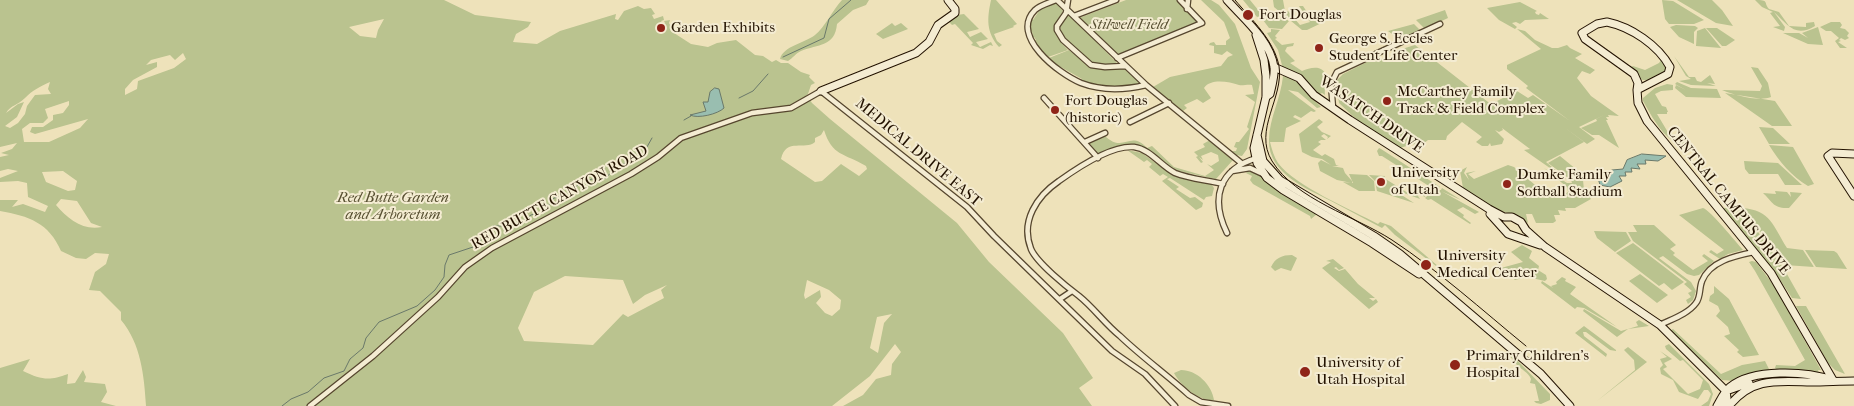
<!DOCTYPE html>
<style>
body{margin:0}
canvas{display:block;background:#eee2ba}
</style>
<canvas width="1854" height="406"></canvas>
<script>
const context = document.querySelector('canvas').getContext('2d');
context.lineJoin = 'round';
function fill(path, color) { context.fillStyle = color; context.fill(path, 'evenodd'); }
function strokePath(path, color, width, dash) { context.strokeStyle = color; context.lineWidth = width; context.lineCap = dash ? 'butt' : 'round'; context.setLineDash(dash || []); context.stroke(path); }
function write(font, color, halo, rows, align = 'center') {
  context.font = font + ' "IM FELL French Canon",serif'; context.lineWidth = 4; context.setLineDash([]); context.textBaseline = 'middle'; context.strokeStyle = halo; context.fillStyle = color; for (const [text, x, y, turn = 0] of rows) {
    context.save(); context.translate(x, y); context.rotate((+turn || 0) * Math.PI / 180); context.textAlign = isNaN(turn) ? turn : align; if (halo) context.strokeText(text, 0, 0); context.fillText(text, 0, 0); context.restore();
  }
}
fill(new Path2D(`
 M 0,0 L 444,0 L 475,15 L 531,22 L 528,27 L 516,34 L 513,42 L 537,44 L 560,31 L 616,14 L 615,19 L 618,20 L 624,11 L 638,6 L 644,9 L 651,8 L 655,14 L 652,15 L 654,19 L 663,16 L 664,20 L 661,21 L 663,24 L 665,23 L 664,21 L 670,20 L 669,23 L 674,33 L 691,44 L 708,47 L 717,43 L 736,40 L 755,55 L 763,56 L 772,62 L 776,60 L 781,63 L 788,63 L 801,72 L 810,75 L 809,77 L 815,83 L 811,85 L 808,94 L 802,100 L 810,100 L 812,103 L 830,119 L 957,223 L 989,262 L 1063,333 L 1093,378 L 1079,388 L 1092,406 L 843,406 L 863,395 L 876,379 L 891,375 L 892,364 L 901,352 L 895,344 L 870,376 L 832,406 L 146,406 C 144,375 141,344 121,320 L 121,312 L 100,291 L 89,290 L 95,272 L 106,264 L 109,254 L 95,253 L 86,259 L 76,258 L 61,251 C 49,223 29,216 0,211 L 0,200 L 18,200 L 12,207 L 23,204 L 45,212 L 48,206 L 28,197 L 27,183 L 18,181 L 0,182 L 0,178 L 18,171 L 8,169 L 0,171 L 0,157 L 9,155 L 1,153 L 12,149 L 17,143 L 0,147 ZM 384,19 L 378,30 L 376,38 L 360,36 L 349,27 ZM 183,53 L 186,59 L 174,68 L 138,81 L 137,89 L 125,95 L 125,89 L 133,80 L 157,67 L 157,62 L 146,65 L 151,60 L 170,55 L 175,60 ZM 50,82 L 48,89 L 51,94 L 35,95 L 27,106 L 25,114 L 18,123 L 10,128 L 5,126 L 17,117 L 24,102 L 18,104 L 6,113 C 11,105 18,105 25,98 C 33,90 39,87 50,82 ZM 69,101 L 69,105 L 63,113 L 53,115 L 53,120 L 43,127 L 32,127 L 30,132 L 35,134 L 88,119 L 80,128 L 49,142 L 24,142 L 22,129 L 30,123 L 43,123 L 48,118 L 45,109 ZM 824,130 C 832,156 844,153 866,166 L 867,169 L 859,176 L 841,164 L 822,181 L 815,182 L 781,159 C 786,137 805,151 815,142 L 815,138 L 821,135 ZM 63,171 L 77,181 L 75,190 L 68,191 L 46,182 L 42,172 ZM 61,199 L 77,201 L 91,223 L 102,227 C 83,231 68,219 56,205 ZM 565,276 L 623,280 L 633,304 L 645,295 L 667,285 L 661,290 L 664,298 L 628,317 L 623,314 L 593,345 L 524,341 L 518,328 L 534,292 ZM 807,280 L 829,290 L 841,300 L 840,309 L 832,316 L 825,313 L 816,303 L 821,297 L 820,290 L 805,299 L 804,295 ZM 892,314 L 884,323 L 878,353 L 870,348 L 877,317 Z
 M 842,0 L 869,0 L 866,5 L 853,10 L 837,24 C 835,47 818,44 801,51 C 796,53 793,58 788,61 L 780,59 C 783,46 805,43 815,35 C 825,27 832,11 842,0 Z
 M 991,0 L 996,0 L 1017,24 L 1013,26 L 1014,27 L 994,34 L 997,41 L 1002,45 L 999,47 C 986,32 987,19 991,0 Z
 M 1126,0 L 1178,0 L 1194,17 L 1196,22 L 1195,24 L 1118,55 L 1079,18 Z
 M 1201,0 L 1211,0 L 1219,5 L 1235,24 L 1251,68 L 1260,82 L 1247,149 L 1242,156 L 1236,155 L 1232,151 L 1236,151 L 1237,148 L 1234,147 L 1236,142 L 1239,142 L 1249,129 L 1247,127 L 1255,102 L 1245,95 L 1254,94 L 1252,85 C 1248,84 1242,86 1239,85 C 1229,82 1211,78 1204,88 L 1211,98 L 1203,103 L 1197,99 L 1184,105 L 1187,108 L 1183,111 L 1153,87 L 1170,77 L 1221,66 L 1228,57 L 1233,55 L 1227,51 L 1222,55 L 1214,53 L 1214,46 L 1209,45 L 1210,43 L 1214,42 L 1216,45 L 1226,45 L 1226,41 L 1230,38 L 1224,22 Z
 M 1243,0 L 1250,0 L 1263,16 L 1272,15 L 1274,17 L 1282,17 L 1289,21 L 1282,29 L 1269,28 L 1260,16 L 1257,17 Z
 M 1283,0 L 1285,11 L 1288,11 L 1300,25 L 1310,22 L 1299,6 L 1303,6 L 1309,15 L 1315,11 L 1330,17 L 1330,19 L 1307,30 L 1302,30 L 1274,7 L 1273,0 Z
 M 1662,0 L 1673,1 L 1704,20 L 1694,24 L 1669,24 L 1665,19 Z
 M 1677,0 L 1712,0 L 1722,10 L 1733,26 L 1716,23 Z
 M 1755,0 C 1770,0 1763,2 1769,9 L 1779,12 L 1789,26 L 1806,27 L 1806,23 L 1814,22 L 1815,26 C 1795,38 1788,25 1774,12 L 1785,27 L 1784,31 L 1773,27 L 1780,26 L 1770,13 L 1773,12 L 1762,7 Z
 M 1520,2 L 1537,11 L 1535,12 L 1536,14 L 1539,15 L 1540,13 L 1549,19 L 1525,20 L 1520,24 L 1516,22 L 1512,23 L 1517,27 L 1515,29 L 1499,20 L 1487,8 Z
 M 1053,3 L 1056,3 L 1063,11 C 1051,30 1053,33 1068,50 L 1048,57 L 1042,54 L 1034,41 L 1036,40 L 1034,37 L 1030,36 L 1033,35 L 1032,32 L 1029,30 L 1031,19 L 1033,20 L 1041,8 Z
 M 1445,10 L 1448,18 L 1425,29 L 1416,20 Z
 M 964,14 L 979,29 L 967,32 L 970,37 L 981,32 L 988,39 L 976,42 L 980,47 L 991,42 L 993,46 L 990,45 L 983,49 L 971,45 L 973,43 L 955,24 L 952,25 L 948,21 L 957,15 Z
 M 1067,15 L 1071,16 L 1119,65 L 1091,63 L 1064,38 L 1059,25 Z
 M 1831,22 L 1840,22 L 1842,25 L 1840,28 L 1845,29 L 1849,33 L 1847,36 L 1849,38 L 1845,40 L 1841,38 L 1839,40 L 1841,41 L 1838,42 L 1847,48 L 1840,48 L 1835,41 L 1839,38 L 1831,31 L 1826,31 L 1820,27 Z
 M 892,23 L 895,26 L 901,23 L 908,29 L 883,39 L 876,34 Z
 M 1414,24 L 1421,31 L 1400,40 L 1388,31 Z
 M 1676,25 L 1695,26 L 1698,28 L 1694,32 L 1694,44 L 1679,37 L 1670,27 Z
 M 1818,27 L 1823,45 L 1808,44 L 1783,33 L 1799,33 L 1808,38 L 1802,33 Z
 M 1705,28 L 1721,48 L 1696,46 L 1697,31 Z
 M 1706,28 L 1717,28 L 1735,40 L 1726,46 L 1722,46 Z
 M 1271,29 L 1280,30 L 1275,36 L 1277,38 L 1275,39 L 1282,45 L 1294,43 L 1293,46 L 1287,47 L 1285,51 L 1295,61 L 1290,63 L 1302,71 C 1311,67 1324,64 1327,78 C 1327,83 1324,89 1325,95 L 1322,93 L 1320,94 L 1322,96 L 1320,97 L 1283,69 L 1278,50 L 1267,33 L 1271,32 Z
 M 1517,29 L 1525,31 L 1535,40 L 1552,48 L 1558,48 L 1567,45 L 1570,48 L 1582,54 L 1575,58 L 1595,70 L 1590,74 L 1582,71 L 1577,78 L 1591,96 L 1619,116 L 1608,115 L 1609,117 L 1606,117 L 1608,120 L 1606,120 L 1619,148 L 1599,135 L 1592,135 L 1581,128 L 1597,121 L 1596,119 L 1604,115 L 1579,127 L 1595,139 L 1587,144 L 1564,127 L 1584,142 L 1546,162 L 1570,182 L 1524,150 L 1530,149 L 1502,128 L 1503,130 L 1499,132 L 1495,130 L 1504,139 L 1502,144 L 1491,146 L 1490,143 L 1488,146 L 1482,146 L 1476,142 L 1482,137 L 1462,122 L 1447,136 L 1446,140 L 1428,140 L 1419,147 L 1413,144 L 1400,148 L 1358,121 L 1339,103 L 1336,81 L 1343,74 L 1379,56 L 1386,61 L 1394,54 L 1392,52 L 1415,45 L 1488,102 L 1493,103 L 1517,91 L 1528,98 L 1533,95 L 1570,121 L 1526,88 L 1528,86 L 1507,69 L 1507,65 L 1541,49 Z
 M 1069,50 L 1085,63 L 1094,68 L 1125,69 L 1140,83 L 1140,85 C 1119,88 1100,87 1080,81 L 1082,79 L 1059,66 L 1055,66 L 1048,60 L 1049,58 Z
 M 1674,56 L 1689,77 L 1695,77 L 1697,81 L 1701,82 L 1710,75 L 1715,84 L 1707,83 L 1716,86 L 1691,85 L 1679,81 L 1691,79 L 1686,76 Z
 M 1661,60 L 1668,68 C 1662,76 1650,83 1640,79 L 1629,68 L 1633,66 L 1645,70 L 1659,63 Z
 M 1751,67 L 1758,68 L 1768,83 L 1771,97 C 1759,102 1734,95 1722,90 L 1760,91 L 1762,86 Z
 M 1283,76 L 1289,77 L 1297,82 L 1321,107 L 1317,108 L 1298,92 L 1288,90 L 1316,111 L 1314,112 L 1311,111 L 1301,118 L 1295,115 L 1293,117 L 1301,121 L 1286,128 L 1284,142 L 1270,142 C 1272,150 1274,157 1278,163 C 1295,186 1352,210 1378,224 L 1380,222 L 1391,226 L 1452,278 L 1395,235 L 1385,225 L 1382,228 C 1365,219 1348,210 1331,201 C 1308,189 1268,174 1269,140 C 1269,119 1281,98 1283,76 Z
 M 1677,82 L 1691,88 L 1717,89 L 1721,98 L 1686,97 L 1675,88 L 1676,85 L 1686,90 L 1675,84 Z
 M 1667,84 L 1673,85 L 1673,90 L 1661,91 L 1655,94 L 1662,106 L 1666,107 L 1668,112 L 1667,112 L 1667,114 L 1657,114 L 1672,139 L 1686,141 L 1682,148 C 1659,132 1656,123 1643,101 L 1643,98 L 1655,88 Z
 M 1725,93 L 1775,101 L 1792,126 L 1772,126 Z
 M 1319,119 L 1323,122 L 1317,127 L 1322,132 L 1331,136 L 1327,139 L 1328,137 L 1324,134 L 1321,136 L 1326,140 L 1321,140 L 1318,142 L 1321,144 L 1313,150 L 1322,156 L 1325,154 L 1334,159 L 1336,165 L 1339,166 L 1332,166 L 1343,168 L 1345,173 L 1352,181 L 1352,183 L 1337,180 L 1320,171 L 1318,163 L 1321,160 L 1331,165 L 1322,159 L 1312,157 L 1302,152 L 1299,134 Z
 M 1759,127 L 1773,128 L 1790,144 L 1769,144 Z
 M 1104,135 C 1124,155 1129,129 1147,148 L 1152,146 L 1174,167 L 1205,176 L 1214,170 L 1207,164 L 1211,166 L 1219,161 L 1218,155 L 1211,152 L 1201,156 L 1203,160 L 1199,157 L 1203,162 L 1201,163 L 1196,157 L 1198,156 L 1194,152 L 1205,147 L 1203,144 L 1210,140 L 1233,160 L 1216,179 L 1174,170 L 1146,148 L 1136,146 L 1117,146 L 1101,154 L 1097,153 L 1089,143 Z
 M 1769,145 L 1793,147 L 1814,184 L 1808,186 C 1792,177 1779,161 1769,145 Z
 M 1379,148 L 1381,149 L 1440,187 L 1424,197 L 1422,193 L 1428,193 L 1432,188 L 1382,156 L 1379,156 L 1377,151 Z
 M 1127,150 L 1142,153 L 1172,175 L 1211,184 L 1214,188 L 1212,196 L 1206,197 L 1204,200 L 1170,178 L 1167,179 L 1179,187 L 1176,189 L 1190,198 L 1195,197 L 1203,203 L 1202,207 L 1196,210 L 1162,181 L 1168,177 L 1163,174 L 1160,176 L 1149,167 L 1152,164 L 1147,160 L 1144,162 Z
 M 1560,156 L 1577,170 L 1583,180 L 1584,190 L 1591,199 L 1575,208 L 1565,208 L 1566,211 L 1558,210 L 1560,215 L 1554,215 L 1556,221 L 1553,223 L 1536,223 L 1532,214 L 1526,214 L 1528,223 L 1516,215 L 1497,210 L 1463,188 L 1460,171 L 1467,167 L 1464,173 L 1469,180 L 1466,173 L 1476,171 L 1468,174 L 1474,179 L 1508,165 L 1514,167 L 1548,196 L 1551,195 L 1558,198 L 1568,192 L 1567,187 L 1544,168 L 1567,183 L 1572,183 L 1571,180 L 1548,163 Z
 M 1744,161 L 1778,163 L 1802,185 L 1785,185 L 1778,174 L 1749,174 L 1745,169 Z
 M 1249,170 L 1257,173 L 1274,188 L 1317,214 L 1311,219 L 1310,216 L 1253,184 L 1250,180 L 1252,176 L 1246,173 Z
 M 1349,174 L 1367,175 L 1374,181 L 1375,191 L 1359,191 L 1343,182 L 1353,183 Z
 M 1369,175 L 1385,176 L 1384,178 L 1408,193 L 1416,193 L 1420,199 L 1401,192 L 1400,194 L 1414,203 L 1377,191 L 1375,181 Z
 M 1442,188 L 1461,200 L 1441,191 L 1443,192 L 1479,212 L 1475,214 L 1463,207 L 1457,210 L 1464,215 L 1463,217 L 1471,223 L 1470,224 L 1431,199 L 1428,200 L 1425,198 L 1434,190 L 1441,190 Z
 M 1775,191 L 1787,192 L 1791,197 L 1790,192 L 1802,193 L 1789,208 C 1773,209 1772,201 1763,193 L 1776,194 Z
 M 1703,208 C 1711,211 1735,241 1743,250 L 1728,254 L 1720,259 L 1709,252 L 1711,250 L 1717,254 L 1724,250 L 1679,215 Z
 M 1721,208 L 1741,208 L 1783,267 L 1801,299 L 1792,298 L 1775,272 Z
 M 1742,208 C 1771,210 1773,226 1787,248 L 1803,250 L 1814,267 L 1785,265 Z
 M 1633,225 L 1654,225 L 1676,245 L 1670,249 L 1675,253 L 1673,255 L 1693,270 L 1708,261 L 1702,256 L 1704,254 L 1714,261 L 1699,275 L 1694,276 L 1687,274 L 1663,256 L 1659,258 L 1691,282 L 1696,291 L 1693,300 L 1688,304 L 1686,300 L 1691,297 L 1688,293 L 1692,291 L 1684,284 L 1687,282 L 1633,241 L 1628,232 L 1637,232 Z
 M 1594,231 L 1626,232 L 1631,241 L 1615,252 L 1597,238 Z
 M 1633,243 L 1684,282 L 1672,290 L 1664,283 L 1659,286 L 1616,253 Z
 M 1522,245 L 1532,251 L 1529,258 L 1539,266 L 1538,270 L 1546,275 L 1547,279 L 1545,281 L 1527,277 L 1515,280 L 1501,268 L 1523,262 L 1511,252 Z
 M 1805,250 L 1834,251 L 1837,253 L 1847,269 L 1816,267 Z
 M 1292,255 L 1297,258 L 1291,271 L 1281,268 L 1275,271 L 1271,267 C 1275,258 1282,255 1292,255 Z
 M 1333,259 L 1344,268 L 1339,270 L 1336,267 L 1334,268 L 1339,271 L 1345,269 L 1358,284 L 1375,298 L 1369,298 L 1373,301 L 1376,299 L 1378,302 L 1369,309 L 1322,268 L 1331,262 L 1326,261 Z
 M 1752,261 L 1756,262 L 1775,287 L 1821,370 L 1818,370 L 1819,373 L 1777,370 L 1775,368 L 1776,365 L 1795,366 L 1805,360 L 1755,271 L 1749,262 Z
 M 1640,274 L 1668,295 L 1657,303 L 1629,281 Z
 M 1562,277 L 1566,279 L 1565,281 L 1576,287 L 1570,294 L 1617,327 L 1584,308 L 1577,307 L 1575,309 L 1541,283 L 1542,281 L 1553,288 L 1551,286 L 1557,284 L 1556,282 Z
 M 1714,286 L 1729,299 L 1759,355 L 1743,357 L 1737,352 L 1739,350 L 1724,336 L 1730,334 L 1728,327 L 1716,316 L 1720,311 L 1718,306 L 1709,301 L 1710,296 L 1714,293 Z
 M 1796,306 L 1806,306 L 1845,374 L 1835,370 L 1828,363 Z
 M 1584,309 L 1621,331 L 1638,326 L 1636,322 L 1639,320 L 1649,326 L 1628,329 L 1617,337 L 1583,311 Z
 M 1584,326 L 1616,350 L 1616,351 L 1610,350 L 1586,332 L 1583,332 L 1584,336 L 1607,354 L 1606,357 L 1575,333 Z
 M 1673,329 L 1721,374 L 1742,365 L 1765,361 L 1770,371 L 1734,381 L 1722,380 L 1670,331 Z
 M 1669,344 L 1709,384 L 1713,394 L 1709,406 L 1701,406 L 1708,401 L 1711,394 L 1708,390 L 1704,390 L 1698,399 L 1679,392 L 1673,380 L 1661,374 L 1660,368 L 1663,365 L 1660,359 L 1667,357 L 1660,351 L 1672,359 L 1664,363 L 1667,367 L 1663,369 L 1688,394 L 1700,389 L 1703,380 L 1683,360 L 1680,361 L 1666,349 L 1665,346 Z
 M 1628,347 L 1647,362 L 1597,401 L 1635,370 L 1634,360 L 1624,350 Z
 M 1506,352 L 1517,360 L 1550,394 L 1550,400 L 1541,404 L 1536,403 L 1534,401 L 1539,401 L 1535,384 L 1530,383 L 1531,379 C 1528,372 1522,370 1516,364 C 1513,360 1510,356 1506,352 Z
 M 30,359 L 23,371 C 42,380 49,381 68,374 L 67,384 L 75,383 L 83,370 L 86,377 L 84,382 L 105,384 L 107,392 L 101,402 L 116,406 L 0,406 L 0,368 Z
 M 1181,370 C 1197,370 1212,385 1214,400 C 1198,401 1181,386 1174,373 Z`), '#bac38f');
const water = new Path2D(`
 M 715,88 L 719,89 L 724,108 C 718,114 698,119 690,115 L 706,111 L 703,102 L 708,102 L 710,92 Z
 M 1642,154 L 1666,156 L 1658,161 L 1645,160 L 1646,164 L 1637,164 L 1640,169 L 1631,168 L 1632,172 L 1625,172 L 1626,176 L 1619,176 L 1622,181 L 1610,187 L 1600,185 L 1598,178 L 1612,170 L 1623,169 L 1627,160 Z`);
fill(water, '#99beb0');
strokePath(water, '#6a796a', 1);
strokePath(new Path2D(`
 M 783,57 L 824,38 L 829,19 L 851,0
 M 739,98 L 753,91 L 768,74
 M 684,120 L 691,116
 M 282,406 L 291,399 L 308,392 L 324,378 L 344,371 L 350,359 L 363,348 L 366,338 L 379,322 L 417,306 L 435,290 L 444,277 L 445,265 L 449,255 L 476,246 L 493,226 L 516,226 L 531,215 L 543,212 L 554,198 L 567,195 L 578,185 L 592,179 L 606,178 L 614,169 L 643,154 L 652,138`), '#6a796a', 1);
const street = new Path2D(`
 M 1056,0 C 1049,3 1040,5 1035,10 C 1009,36 1059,74 1081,83 C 1102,91 1125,90 1146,85
 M 1057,0 L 1146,85 L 1240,162
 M 1068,0 L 1066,13 L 1057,26 L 1057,30 L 1063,40 L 1091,65 L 1105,67 L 1125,66
 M 1187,9 L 1188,0
 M 1074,16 L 1116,0
 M 1117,58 L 1202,23 L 1180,0
 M 1044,98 L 1098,158
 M 1333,108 L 1331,84 L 1337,72 L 1440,24
 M 1130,122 L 1169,103
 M 1085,142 L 1105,133
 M 1232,171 L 1250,168 L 1263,174
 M 1223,184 C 1207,180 1190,179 1175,173 C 1161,166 1150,149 1134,147 C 1111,145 1077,168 1059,181 C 1037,196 1020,221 1031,249 C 1037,263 1067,287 1079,296 C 1094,308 1105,324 1120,336 C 1142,357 1167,375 1189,395 L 1201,402 L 1228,406
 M 1227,233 C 1210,198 1219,169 1257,158
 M 1060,299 L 1072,291
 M 1660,325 C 1672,319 1688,314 1696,303 C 1701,297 1699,288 1702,281 C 1710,261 1735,256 1754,252
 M 310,406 L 373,356 L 438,297 L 465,267 L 492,248 L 631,174 L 658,157 L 681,138 L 752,113 L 791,108 L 821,91 L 967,207 L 994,236 L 1112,351 L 1145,374 L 1175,406`);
const secondary = new Path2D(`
 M 1227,0 C 1244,19 1270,40 1274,67 C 1275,76 1272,85 1270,94 L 1266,97
 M 1607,22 C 1631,27 1658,45 1670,67 L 1668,74 L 1637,90 L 1638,83 L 1634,74 L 1585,39 L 1582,33 L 1597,24 Z
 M 1256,35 L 1264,60 L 1266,76 L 1266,97 L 1254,148 L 1257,163 L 1267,178 L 1283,190 L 1372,243 L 1419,274
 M 1274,67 L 1299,78 L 1314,95 L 1350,120 L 1489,209 L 1504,217 L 1512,217 L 1521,222 L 1526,230 L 1545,247 L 1660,325 L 1726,391
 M 1637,90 L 1638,103 L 1647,121 L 1771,273 L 1833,380
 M 821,91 L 916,53 L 929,42 L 938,25 L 955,13 L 955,9 L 948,0
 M 1257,135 L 1263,161 L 1280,180 L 1374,236 L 1400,254 L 1541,374 L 1570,406
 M 1854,154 L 1832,153 L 1828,156 L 1854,196
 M 1490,214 L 1508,234 L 1540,245
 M 1726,391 L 1749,383
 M 1717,406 C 1721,399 1724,392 1730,387 C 1753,368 1806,371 1832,380
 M 1723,406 L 1727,398 L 1726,391
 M 1729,406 C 1752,377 1777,381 1811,382 C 1825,382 1840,381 1854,381`);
strokePath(street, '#56462e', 7);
strokePath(secondary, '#231200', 9);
strokePath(street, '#f4ecd2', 4.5);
strokePath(secondary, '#f4ecd2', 7);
strokePath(new Path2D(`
 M 1235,0 C 1251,19 1274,40 1279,66 C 1284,98 1253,130 1272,161 C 1296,200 1355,216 1392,240 C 1439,271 1482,310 1526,346`), '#231200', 1);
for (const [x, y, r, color] of [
 [1248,15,6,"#8f2418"],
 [661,28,5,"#8f2418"],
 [1319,48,5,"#8f2418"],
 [1387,101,5,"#8f2418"],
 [1055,110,5,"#8f2418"],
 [1381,182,5,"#8f2418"],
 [1507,184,5,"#8f2418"],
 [1426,265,6,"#8f2418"],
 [1455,365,6,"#8f2418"],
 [1305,372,6,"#8f2418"]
]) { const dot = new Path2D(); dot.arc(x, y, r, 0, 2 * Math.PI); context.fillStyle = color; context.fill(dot); strokePath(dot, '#f4ecd2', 2); }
write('15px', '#231200', '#f4ecd2', [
 ["Fort Douglas",1259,15],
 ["Garden Exhibits",671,28],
 ["George S. Eccles",1329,39],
 ["Student Life Center",1329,56],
 ["McCarthey Family",1397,92],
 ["Track & Field Complex",1397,109],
 ["Fort Douglas",1065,101],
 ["(historic)",1065,118],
 ["University",1391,173],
 ["of Utah",1391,190],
 ["Dumke Family",1517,175],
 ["Softball Stadium",1517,192],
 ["University",1437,256],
 ["Medical Center",1437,273],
 ["Primary Children's",1466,356],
 ["Hospital",1466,373],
 ["University of",1316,363],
 ["Utah Hospital",1316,380]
], 'left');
write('italic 15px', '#585032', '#f4ecd2', [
 ["Stilwell Field",1129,25],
 ["Red Butte Garden",393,198],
 ["and Arboretum",393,215]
]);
write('15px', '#231200', '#f4ecd2', [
 ["WASATCH DRIVE",1371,115,35],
 ["MEDICAL DRIVE EAST",918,153,40],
 ["RED BUTTE CANYON ROAD",560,198,-29],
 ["CENTRAL CAMPUS DRIVE",1728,201,51]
]);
</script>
